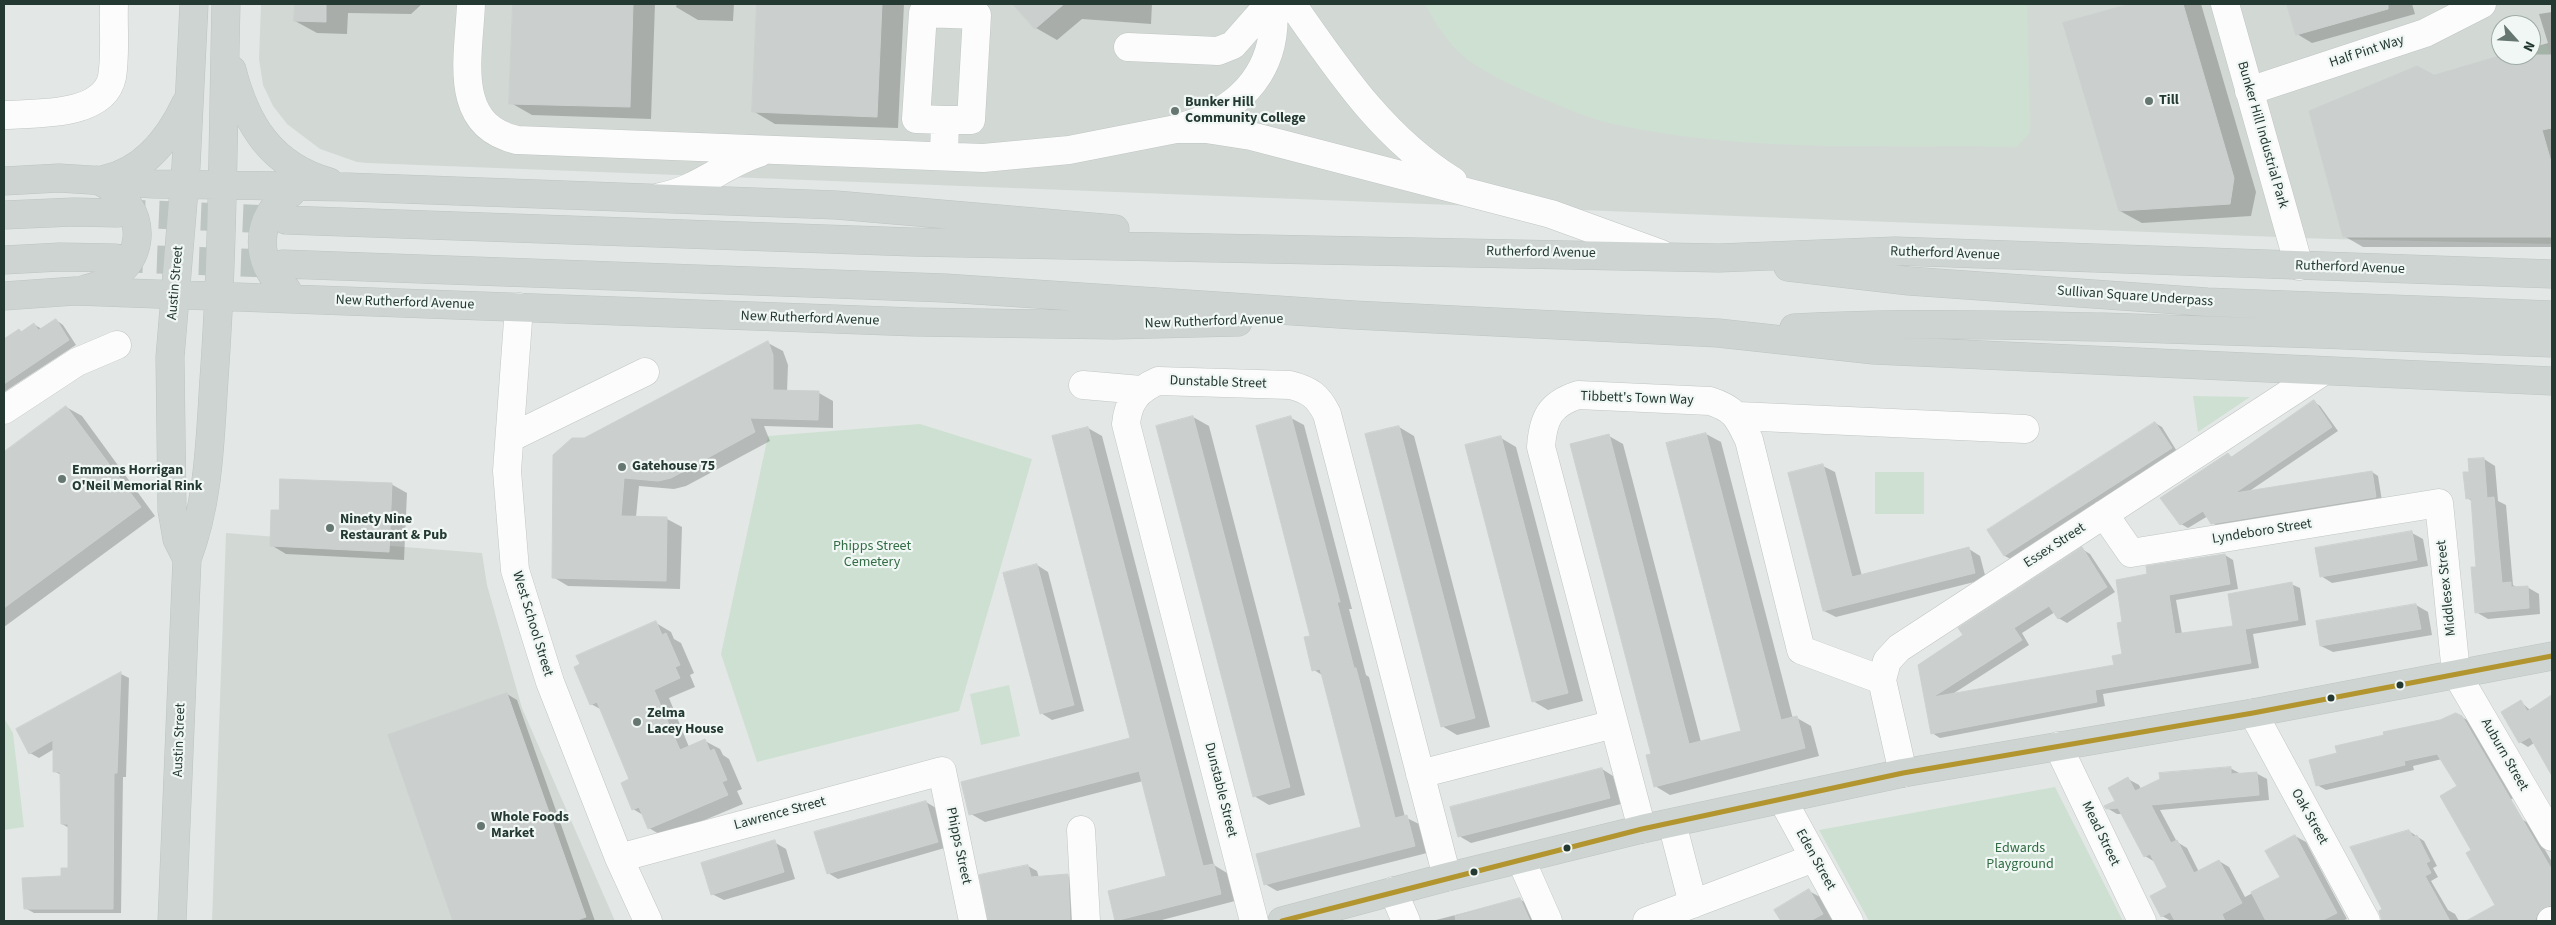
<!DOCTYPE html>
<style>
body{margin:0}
#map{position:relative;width:2556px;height:925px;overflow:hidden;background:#e3e8e6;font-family:"Source Sans 3",sans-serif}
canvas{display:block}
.frame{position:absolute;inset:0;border:5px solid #233932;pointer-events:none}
.north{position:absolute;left:2491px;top:15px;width:50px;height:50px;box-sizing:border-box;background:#f1f7f4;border:1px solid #9faba6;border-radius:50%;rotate:116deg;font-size:14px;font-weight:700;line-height:20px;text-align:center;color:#233932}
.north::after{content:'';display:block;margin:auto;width:18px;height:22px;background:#667671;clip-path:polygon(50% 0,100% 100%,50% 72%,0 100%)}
</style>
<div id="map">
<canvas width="2556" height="925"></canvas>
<div class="frame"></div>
<div class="north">N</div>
</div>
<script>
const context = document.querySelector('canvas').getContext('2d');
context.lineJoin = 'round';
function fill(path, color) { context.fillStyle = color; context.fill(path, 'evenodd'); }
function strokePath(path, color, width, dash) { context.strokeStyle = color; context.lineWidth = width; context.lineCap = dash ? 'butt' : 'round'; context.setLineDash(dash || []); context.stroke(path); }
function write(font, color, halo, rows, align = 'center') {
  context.font = font + ' "Source Sans 3",sans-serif'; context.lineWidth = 4.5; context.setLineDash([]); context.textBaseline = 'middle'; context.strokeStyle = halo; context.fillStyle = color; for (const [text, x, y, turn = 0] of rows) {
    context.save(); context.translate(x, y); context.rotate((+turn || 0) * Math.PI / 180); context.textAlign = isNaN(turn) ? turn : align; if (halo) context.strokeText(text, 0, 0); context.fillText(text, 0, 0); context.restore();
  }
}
fill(new Path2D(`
 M 261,4 L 2552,4 L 2552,244 L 2329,239 L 367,163 L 357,162 L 320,149 L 287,124 L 273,106 L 263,85 L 259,59 ZM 2501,25 L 2531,25 L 2531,55 L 2501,55 Z
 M 226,533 L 482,553 L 487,585 L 522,708 L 615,921 L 212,921 Z`), '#d2d9d5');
fill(new Path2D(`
 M 1425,4 L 2027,4 L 2030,133 L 2016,147 C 1881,145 1742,153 1609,123 C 1581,116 1554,103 1528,92 C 1503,81 1470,66 1452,45 C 1441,32 1433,18 1425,4 Z
 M 2547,45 L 2552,62 L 2552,106 L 2535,47 Z
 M 2193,396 L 2250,397 L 2198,432 Z
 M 920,424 L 1032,459 L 959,711 L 757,762 L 721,654 L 768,436 Z
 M 1875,472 L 1924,472 L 1924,514 L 1875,514 Z
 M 1009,685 L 1020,736 L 981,745 L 970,694 Z
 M 4,718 L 13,733 L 24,827 L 4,830 Z
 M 2055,787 L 2123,921 L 1869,921 L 1819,830 Z`), '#cee0d2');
fill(new Path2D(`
 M 296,4 L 422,4 L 411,14 L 348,13 L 347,34 L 317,33 L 295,21 Z
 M 514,4 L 655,4 L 651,119 L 532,115 L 511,103 Z
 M 677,4 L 734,4 L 733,21 L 698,20 L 676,7 Z
 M 758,4 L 904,4 L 898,128 L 775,124 L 753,111 Z
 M 1015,4 L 1152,4 L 1151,24 L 1082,19 L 1057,40 L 1036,28 Z
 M 2134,4 L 2201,4 L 2256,192 L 2251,216 L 2142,223 L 2120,211 L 2064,24 Z
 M 2288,4 L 2412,4 L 2415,14 L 2312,43 L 2297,34 Z
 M 2552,12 L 2552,247 L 2363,247 L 2344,236 L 2434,76 L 2508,55 L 2531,55 L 2531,48 L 2548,43 L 2539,14 Z
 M 56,320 L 63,325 L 76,345 L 4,392 L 4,340 L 19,330 L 22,332 L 35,325 L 42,329 Z
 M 768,343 L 783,351 L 788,365 L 787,392 L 819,393 L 833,401 L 833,428 L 764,426 L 770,441 L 686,486 L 674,489 L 639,486 L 636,517 L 667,519 L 682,527 L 680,589 L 568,586 L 553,577 L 585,440 Z
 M 2314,402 L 2320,406 L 2338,431 L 2248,492 L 2372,472 L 2378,476 L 2382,501 L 2219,527 L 2212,523 L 2208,516 L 2188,528 L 2181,524 L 2162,498 L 2228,455 L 2232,457 Z
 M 66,407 L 82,416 L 155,516 L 4,627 L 4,453 Z
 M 1193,417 L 1209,426 L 1305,795 L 1269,805 L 1254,796 Z
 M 1291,418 L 1304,425 L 1352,609 L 1349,609 L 1366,675 L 1369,677 L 1405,817 L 1419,824 L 1427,853 L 1277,891 L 1265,884 L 1363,828 L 1322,675 L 1314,670 Z
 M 2155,423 L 2162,427 L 2178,453 L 2012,560 L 2005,556 L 1989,530 Z
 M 1399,427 L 1414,436 L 1490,727 L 1457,735 L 1442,726 Z
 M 1088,428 L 1102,436 L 1214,865 L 1227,873 L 1235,901 L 1158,921 L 1117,920 L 1168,877 L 1143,781 L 985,822 L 971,814 L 1132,738 Z
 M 1706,434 L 1721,442 L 1793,719 L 1797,718 L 1811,726 L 1819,756 L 1670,795 L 1655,786 L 1653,755 L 1609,436 L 1623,444 L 1701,742 L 1742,732 Z
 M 1501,438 L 1516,447 L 1583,701 L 1548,710 L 1533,701 Z
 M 2484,459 L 2495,466 L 2498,501 L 2506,505 L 2513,585 L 2518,588 L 2527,587 L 2539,594 L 2540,614 L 2488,619 L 2476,612 L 2478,568 L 2472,501 L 2467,498 L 2470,473 Z
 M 1823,466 L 1835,472 L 1862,576 L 1969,549 L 1980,556 L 1986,579 L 1836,617 L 1824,611 Z
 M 391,484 L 407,493 L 404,560 L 286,554 L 271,545 L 280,511 Z
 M 2412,533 L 2423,539 L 2428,566 L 2332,583 L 2321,576 Z
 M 2082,549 L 2090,554 L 2115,592 L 2067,623 L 2058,618 L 2055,612 L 2022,633 L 2029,645 L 1951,695 L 2115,666 L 2124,655 L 2124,623 L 2149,575 L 2225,555 L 2233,560 L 2238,589 L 2176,600 L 2182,634 L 2235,627 L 2291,584 L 2300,588 L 2306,625 L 2253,634 L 2259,668 L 2103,694 L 2105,706 L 1940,738 L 1932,733 L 1920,666 Z
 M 1037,565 L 1048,572 L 1084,711 L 1052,720 L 1041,713 Z
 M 2416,605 L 2428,612 L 2432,635 L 2333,652 L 2321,646 Z
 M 656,623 L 671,632 L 674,639 L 681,643 L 694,673 L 690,675 L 695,687 L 669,698 L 689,747 L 705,741 L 720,749 L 723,755 L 729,759 L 742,789 L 737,791 L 743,804 L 664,837 L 649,828 L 643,815 L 633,809 L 631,780 L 602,710 L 591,704 Z
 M 121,674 L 129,678 L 126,777 L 123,777 L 121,913 L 34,913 L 25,908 L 70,869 L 69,828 L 62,824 L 61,775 L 54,771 L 54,749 L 39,758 L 30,753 Z
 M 507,694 L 517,700 L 595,921 L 454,921 L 390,736 Z
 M 2548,699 L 2552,702 L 2552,768 L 2548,766 L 2534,743 L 2528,747 L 2520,742 L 2521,702 L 2530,710 Z
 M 2462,717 L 2472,723 L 2515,797 L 2466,827 L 2459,787 L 2442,759 L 2413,766 L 2414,770 L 2326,790 L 2317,785 L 2338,754 Z
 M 2230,768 L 2241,774 L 2256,773 L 2267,779 L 2269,800 L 2160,810 L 2177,842 L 2187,848 L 2199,872 L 2219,861 L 2229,867 L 2245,897 L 2281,878 L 2295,836 L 2306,842 L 2347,919 L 2342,921 L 2171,921 L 2162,916 L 2169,888 L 2155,862 L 2145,856 L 2123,814 L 2117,814 L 2107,808 L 2116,802 L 2128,779 L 2139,785 L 2141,789 Z
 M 1602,769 L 1613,776 L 1621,804 L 1471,843 L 1459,836 Z
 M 926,802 L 936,808 L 948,847 L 838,879 L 828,873 Z
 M 2523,820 L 2530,824 L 2552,862 L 2552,911 L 2544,921 L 2468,921 L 2497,905 Z
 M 2409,831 L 2424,841 L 2437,866 L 2433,868 L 2438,877 L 2431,881 L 2448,910 L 2455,914 L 2459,921 L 2387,921 L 2382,911 Z
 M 774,842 L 786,849 L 795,879 L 724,900 L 712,894 Z
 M 1028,866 L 1037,871 L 1039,878 L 1068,876 L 1077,881 L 1079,921 L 988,921 L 981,876 Z
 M 1809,891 L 1820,897 L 1834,921 L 1782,921 L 1776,910 Z
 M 1519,899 L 1528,904 L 1536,921 L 1432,921 Z`), '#0003');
const building = new Path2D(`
 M 295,4 L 326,4 L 326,22 L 294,21 Z
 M 513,4 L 633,4 L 630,107 L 509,104 Z
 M 757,4 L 882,4 L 877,117 L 752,112 Z
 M 1013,4 L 1064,4 L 1035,29 Z
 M 2130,4 L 2183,4 L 2234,178 L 2230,204 L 2119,211 L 2063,23 Z
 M 2287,4 L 2388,4 L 2388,9 L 2296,35 Z
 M 2503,55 L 2552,55 L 2552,128 L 2542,130 L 2552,165 L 2552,237 L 2343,237 L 2309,111 L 2417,66 L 2434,75 Z
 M 56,319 L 69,340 L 4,384 L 4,339 L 19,329 L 21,332 L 34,323 L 38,330 Z
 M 768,341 L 773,355 L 773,390 L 819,391 L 818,420 L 750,418 L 755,432 L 671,478 L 658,481 L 624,478 L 621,516 L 667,517 L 666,581 L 552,578 L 553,455 L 572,438 L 584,438 Z
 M 2314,400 L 2332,427 L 2235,493 L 2372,471 L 2376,497 L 2211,524 L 2203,511 L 2180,525 L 2160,498 L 2228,453 L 2231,457 Z
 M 66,406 L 141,507 L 4,608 L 4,452 Z
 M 1193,416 L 1290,787 L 1253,797 L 1156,426 Z
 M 1291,416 L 1340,602 L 1337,602 L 1354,668 L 1356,668 L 1395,818 L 1407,815 L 1415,846 L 1264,885 L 1256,854 L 1361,827 L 1320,669 L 1312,671 L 1304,637 L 1310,636 L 1256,426 Z
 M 2155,422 L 2172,448 L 2004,556 L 1987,530 Z
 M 1399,426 L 1475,718 L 1441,727 L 1365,434 Z
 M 1088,427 L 1203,866 L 1214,864 L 1221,894 L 1115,921 L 1108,891 L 1166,876 L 1139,771 L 969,815 L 961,782 L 1130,738 L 1052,436 Z
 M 1706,433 L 1781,720 L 1797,716 L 1805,748 L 1654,787 L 1646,755 L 1651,754 L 1570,444 L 1609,434 L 1689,744 L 1741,731 L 1666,443 Z
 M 1501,436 L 1568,693 L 1532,702 L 1465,445 Z
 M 2484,458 L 2487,498 L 2494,497 L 2502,583 L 2511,582 L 2511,587 L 2528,586 L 2529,608 L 2475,613 L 2471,567 L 2476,567 L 2471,498 L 2466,499 L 2463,472 L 2469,472 L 2468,459 Z
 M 1823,464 L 1852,577 L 1969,547 L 1975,573 L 1823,611 L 1788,473 Z
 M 280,479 L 392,483 L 389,552 L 270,546 L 271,510 L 279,510 Z
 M 2412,531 L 2417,560 L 2320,577 L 2315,548 Z
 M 2082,547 L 2107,587 L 2058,619 L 2049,606 L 2014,628 L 2022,640 L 1933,697 L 2114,665 L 2112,656 L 2122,654 L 2117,623 L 2122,622 L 2116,580 L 2147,574 L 2146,566 L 2225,554 L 2230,584 L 2169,595 L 2175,634 L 2233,626 L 2228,594 L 2292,582 L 2298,620 L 2245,629 L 2251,663 L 2095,690 L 2097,702 L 1931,734 L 1918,665 L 1963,635 L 1958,628 Z
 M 1037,564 L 1074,705 L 1040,714 L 1003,573 Z
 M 2416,604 L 2421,629 L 2320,646 L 2316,621 Z
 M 656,621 L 662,635 L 666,633 L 680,665 L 675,667 L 680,678 L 654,690 L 680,750 L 705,739 L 710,751 L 714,749 L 727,780 L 722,782 L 728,795 L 648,829 L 639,807 L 632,810 L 621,783 L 629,779 L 597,702 L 590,705 L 574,667 L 580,664 L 576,656 Z
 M 121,672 L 117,773 L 114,773 L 113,909 L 24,909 L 22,878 L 61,876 L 61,868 L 68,868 L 68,824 L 61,824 L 60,772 L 53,772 L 53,740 L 29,754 L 16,729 Z
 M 507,693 L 586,917 L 575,921 L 453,921 L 388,735 Z
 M 2552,695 L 2552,776 L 2530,737 L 2519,743 L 2501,712 L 2521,700 L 2527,711 Z
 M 2456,713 L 2462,716 L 2552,870 L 2552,905 L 2543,908 L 2537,914 L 2535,921 L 2466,921 L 2495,905 L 2466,853 L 2471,850 L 2440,796 L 2457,786 L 2437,754 L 2404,761 L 2405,765 L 2316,786 L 2309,760 L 2337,753 L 2335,746 L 2384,735 L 2383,732 L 2440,720 Z
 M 2231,767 L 2231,774 L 2257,772 L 2259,795 L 2151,805 L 2171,843 L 2177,840 L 2194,873 L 2219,860 L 2242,903 L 2222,914 L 2225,921 L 2175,921 L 2170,912 L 2161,917 L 2150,896 L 2167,887 L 2150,854 L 2144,857 L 2118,808 L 2106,809 L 2104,806 L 2115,801 L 2108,788 L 2128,777 L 2135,791 L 2160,779 L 2159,773 Z
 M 1602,768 L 1610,798 L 1458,837 L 1450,807 Z
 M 926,801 L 938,842 L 827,874 L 814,832 Z
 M 2409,830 L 2413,837 L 2417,835 L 2430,861 L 2426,863 L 2431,873 L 2425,876 L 2450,921 L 2382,921 L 2379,911 L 2382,909 L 2350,847 Z
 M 2295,835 L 2337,913 L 2321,921 L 2266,921 L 2251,892 L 2280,877 L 2265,851 Z
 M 775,840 L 784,872 L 711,895 L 701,863 Z
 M 1028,865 L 1031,877 L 1068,874 L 1070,921 L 988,921 L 979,875 Z
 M 1809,889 L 1823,914 L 1810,921 L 1781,921 L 1774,910 Z
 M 1520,898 L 1530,921 L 1456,921 L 1455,916 Z`);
fill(building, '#cbcfcd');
strokePath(building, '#ccd1cf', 1);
strokePath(new Path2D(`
 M 117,213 L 286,220
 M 115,258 L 283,264`), '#bdc5c2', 28, [28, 14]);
const minor = new Path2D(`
 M 471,4 C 469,56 451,125 517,140 L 983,158 L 1069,150 L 1176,129 L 1206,129 L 1251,136 L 1551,214 L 1661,254
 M 1292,4 C 1339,71 1382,137 1453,181
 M 2225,4 L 2299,266
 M 1128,47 L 1218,51 L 1233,45 L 1269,4
 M 2249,91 L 2425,33 L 2482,4
 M 4,115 C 35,113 104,117 112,77 C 116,54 113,27 114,4
 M 1185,126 C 1244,108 1279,67 1273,4
 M 944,156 L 945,120 L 971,120 L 977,15 L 923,13 L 916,119 L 945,120
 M 660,197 C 698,190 724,164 759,153
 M 519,307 L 507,471 L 515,570 L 550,682 L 619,858 L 648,921
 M 1083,385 L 1141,390
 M 4,410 L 77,362 L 117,345
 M 1738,416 L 2025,429
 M 510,438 L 645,372
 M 2104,514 L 2131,553 L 2439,503 L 2456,673 L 2552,837
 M 2253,713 L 2366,921
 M 2058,746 L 2142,921
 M 1903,773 L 1882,680 L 1887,661 L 1899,648 L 2322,372
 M 1420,774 L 1614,724
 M 1782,799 L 1849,921
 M 1672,823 L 1693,904
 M 1642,829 L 1541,447 C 1543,418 1550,404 1578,395 L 1710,401 C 1735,409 1738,417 1749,440 L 1801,650 L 1882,680
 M 1081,830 L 1086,921
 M 619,858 L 942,771 L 973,921
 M 1521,860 L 1548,921
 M 1393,891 L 1406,921
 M 1254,921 L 1126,424 C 1128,402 1137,390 1158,381 L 1290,385 C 1310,390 1318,396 1327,414 L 1447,877
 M 1647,921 L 1814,858
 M 2551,921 L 2552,921`);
const major = new Path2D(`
 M 232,70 C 246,125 272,166 329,182
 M 106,179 C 145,170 170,137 186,103
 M 4,181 L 59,178 L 154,184 L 348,187 L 836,205 L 1115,229
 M 4,215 L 74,212 L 117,213
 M 286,220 L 912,242 L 1719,258 L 1895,251 L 2552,274
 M 4,260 L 60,257 L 115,258
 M 283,264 L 945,288 L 1354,315 L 1718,333 L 1874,350 L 2552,381
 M 1788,267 L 1909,281 L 2207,302 L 2552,315
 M 86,289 C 148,275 156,206 97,180
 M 287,290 C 253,265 254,215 291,193
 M 4,296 L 75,291 L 915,322 L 1114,325 L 1238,322
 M 1794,328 C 1897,322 2000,325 2103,327 C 2253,331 2402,337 2552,343
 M 187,559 L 177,539 L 172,510 L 170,357 L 186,166 L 194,4
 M 172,921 L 187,559 C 209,502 210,440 214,379 C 223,254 223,129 226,4
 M 1282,921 L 1447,877 L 1642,829 L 1903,773 L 2253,713 L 2552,656`);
strokePath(minor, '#c0c5c3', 29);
strokePath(major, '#bcc4c2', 29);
strokePath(minor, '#fbfcfb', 28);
strokePath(major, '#ced4d2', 28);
strokePath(new Path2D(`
 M 1282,921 L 1642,829 L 1903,773 L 2253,713 L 2552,656`), '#b2952e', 5);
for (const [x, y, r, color] of [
 [2149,101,5,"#667671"],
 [1175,111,5,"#667671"],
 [622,467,5,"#667671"],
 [62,479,5,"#667671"],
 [330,528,5,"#667671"],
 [2400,685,4.5,"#233932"],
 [2331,698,4.5,"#233932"],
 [637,722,5,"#667671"],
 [481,826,5,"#667671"],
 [1567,848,4.5,"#233932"],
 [1474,872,4.5,"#233932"]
]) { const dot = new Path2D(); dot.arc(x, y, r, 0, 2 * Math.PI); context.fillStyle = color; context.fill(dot); strokePath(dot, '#f1f7f4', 2); }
write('14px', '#233932', '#f1f7f4', [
 ["Half Pint Way",2367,52,-18],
 ["Bunker Hill Industrial Park",2262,135,74],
 ["Rutherford Avenue",1541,253,1],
 ["Rutherford Avenue",1945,254,2],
 ["Rutherford Avenue",2350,268,2],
 ["Austin Street",176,283,-85],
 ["Sullivan Square Underpass",2135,297,4],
 ["New Rutherford Avenue",405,303,2],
 ["New Rutherford Avenue",810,319,2],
 ["New Rutherford Avenue",1214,322,-2],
 ["Dunstable Street",1218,383,2],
 ["Tibbett's Town Way",1637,399,2],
 ["Lyndeboro Street",2262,532,-9],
 ["Essex Street",2055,546,-33],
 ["Middlesex Street",2447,588,-96],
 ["West School Street",532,624,73],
 ["Austin Street",180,740,-88],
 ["Auburn Street",2504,755,60],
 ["Dunstable Street",1220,790,76],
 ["Lawrence Street",780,814,-15],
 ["Oak Street",2309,817,61],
 ["Mead Street",2100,834,64],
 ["Phipps Street",958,846,78],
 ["Eden Street",1815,860,61]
]);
write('bold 14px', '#233932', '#f1f7f4', [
 ["Till",2159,101],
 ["Bunker Hill",1185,103],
 ["Community College",1185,119],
 ["Gatehouse 75",632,467],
 ["Emmons Horrigan",72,471],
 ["O'Neil Memorial Rink",72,487],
 ["Ninety Nine",340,520],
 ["Restaurant & Pub",340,536],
 ["Zelma",647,714],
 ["Lacey House",647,730],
 ["Whole Foods",491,818],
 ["Market",491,834]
], 'left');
write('14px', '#326c44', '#f1f7f4', [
 ["Phipps Street",872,547],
 ["Cemetery",872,563],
 ["Edwards",2020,849],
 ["Playground",2020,865]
]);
</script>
